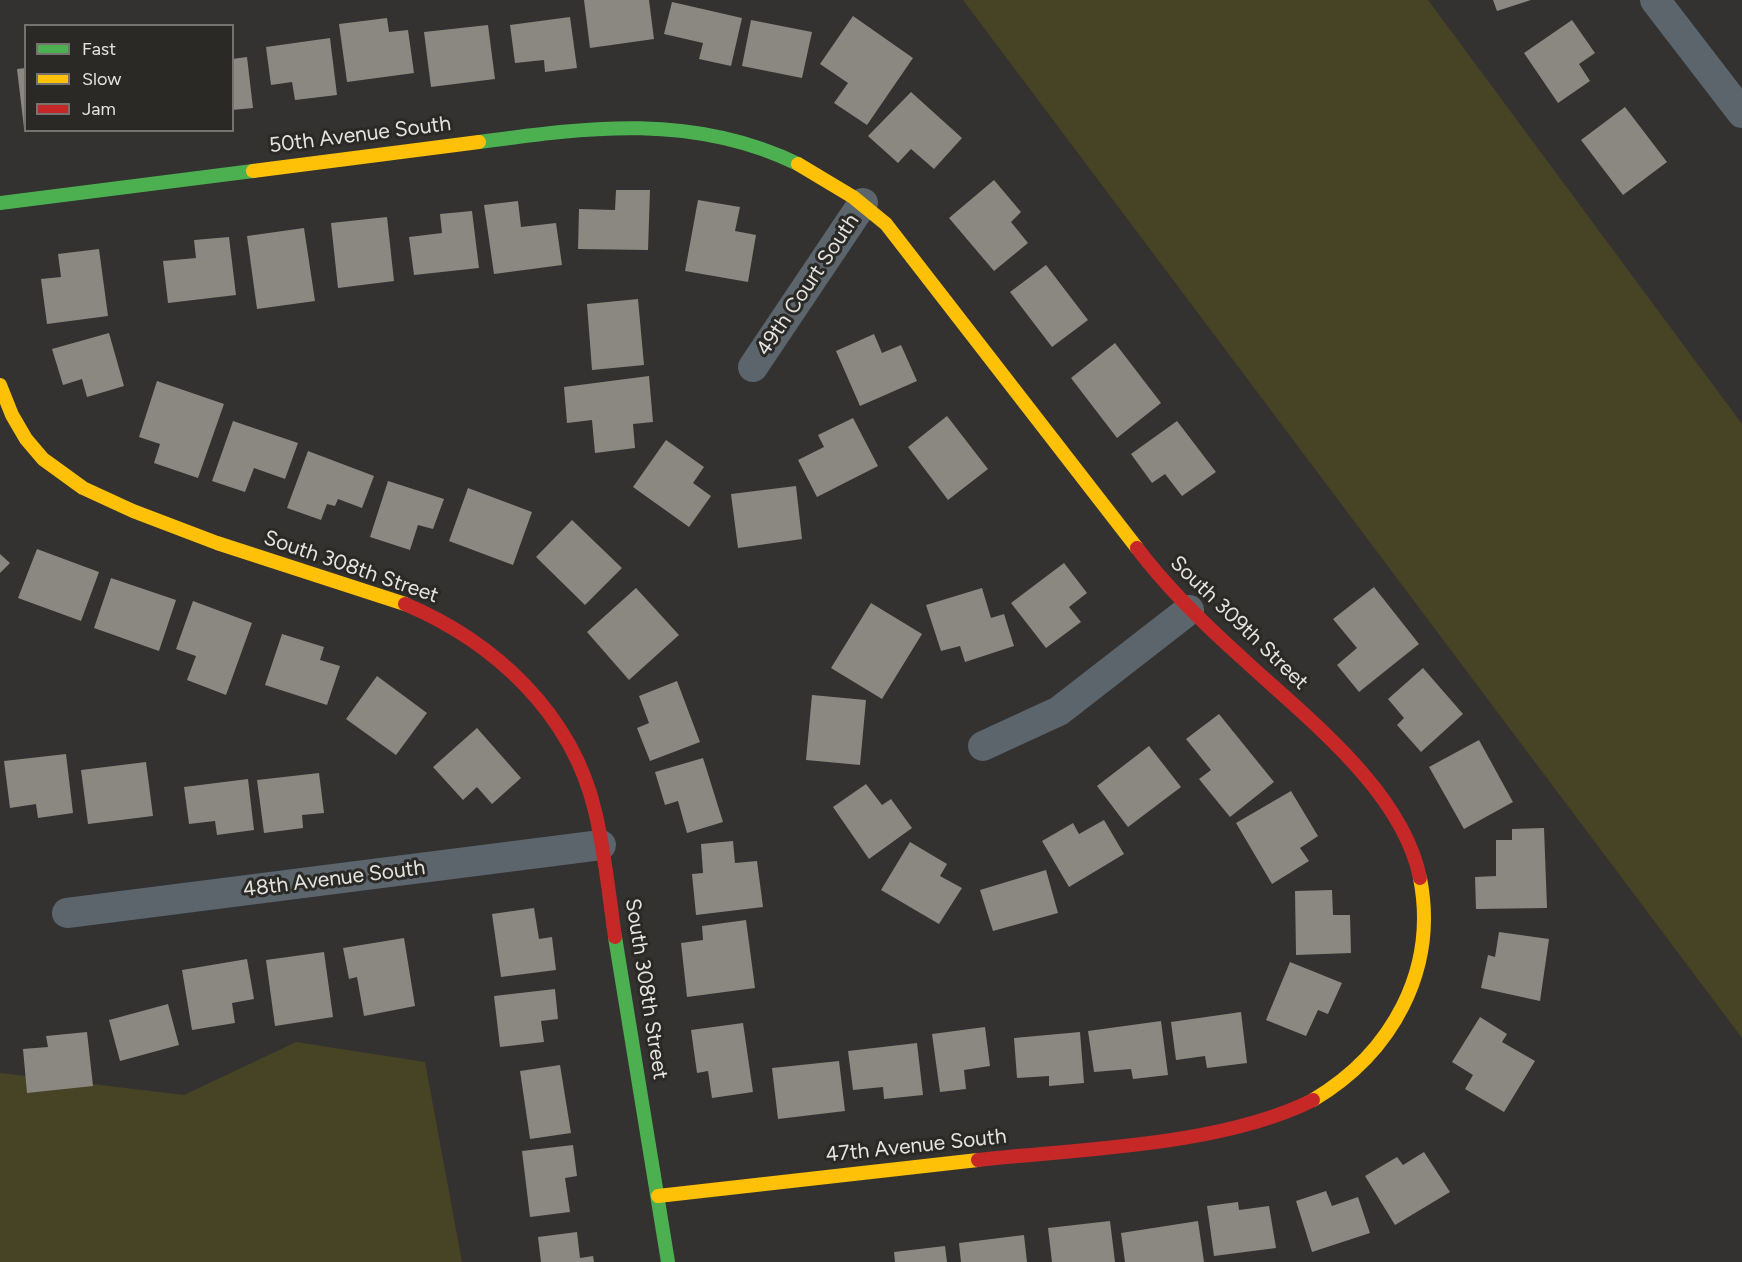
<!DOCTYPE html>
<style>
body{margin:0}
#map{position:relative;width:1742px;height:1262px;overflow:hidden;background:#333231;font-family:Figtree,sans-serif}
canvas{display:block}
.legend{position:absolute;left:24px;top:24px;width:210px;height:108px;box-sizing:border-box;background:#2a2926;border:2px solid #747370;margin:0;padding:8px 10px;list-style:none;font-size:18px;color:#e3e3e0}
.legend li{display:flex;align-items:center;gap:12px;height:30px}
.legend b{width:30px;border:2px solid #747370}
</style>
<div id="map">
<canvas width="1742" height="1262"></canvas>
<ul class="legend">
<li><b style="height:8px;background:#4caf50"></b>Fast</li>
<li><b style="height:8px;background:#ffc107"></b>Slow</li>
<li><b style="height:8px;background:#c62828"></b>Jam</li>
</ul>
</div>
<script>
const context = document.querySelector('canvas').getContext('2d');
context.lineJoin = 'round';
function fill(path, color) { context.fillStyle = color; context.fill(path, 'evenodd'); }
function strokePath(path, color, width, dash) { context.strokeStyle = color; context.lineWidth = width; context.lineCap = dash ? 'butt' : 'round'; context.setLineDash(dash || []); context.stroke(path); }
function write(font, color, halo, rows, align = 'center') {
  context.font = font + ' Figtree,sans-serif'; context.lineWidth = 6; context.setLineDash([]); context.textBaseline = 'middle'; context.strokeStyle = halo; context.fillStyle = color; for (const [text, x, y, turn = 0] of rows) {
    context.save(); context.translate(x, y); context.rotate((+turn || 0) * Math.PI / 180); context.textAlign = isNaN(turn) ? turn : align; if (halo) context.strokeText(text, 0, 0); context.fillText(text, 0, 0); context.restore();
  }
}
fill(new Path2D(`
 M 963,0 L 1428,0 L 1742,424 L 1742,1038 Z
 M 296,1042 L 425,1062 L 462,1262 L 0,1262 L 0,1073 L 184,1095 Z`), '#474325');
fill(new Path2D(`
 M 584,0 L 649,0 L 654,39 L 590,48 Z
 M 1493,0 L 1531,0 L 1497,11 Z
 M 672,2 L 742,18 L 731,66 L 699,59 L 703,43 L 664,34 Z
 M 853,16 L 913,58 L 867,125 L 834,103 L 848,83 L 820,64 Z
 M 570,17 L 577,68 L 545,72 L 544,60 L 515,63 L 510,25 Z
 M 387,18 L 389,32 L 408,30 L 414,73 L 347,82 L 339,24 Z
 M 751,20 L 812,32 L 802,78 L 742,66 Z
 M 1572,20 L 1595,53 L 1579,64 L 1590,81 L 1558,103 L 1524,53 Z
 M 488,25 L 495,79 L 431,87 L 424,32 Z
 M 330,38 L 337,95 L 295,100 L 292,82 L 271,85 L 266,47 Z
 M 247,57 L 253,108 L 232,110 L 232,59 Z
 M 26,68 L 26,128 L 24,128 L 17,69 Z
 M 911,92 L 962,138 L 934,169 L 911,149 L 898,163 L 868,136 Z
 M 1625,107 L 1667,162 L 1623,195 L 1581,140 Z
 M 994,180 L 1021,212 L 1011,222 L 1028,243 L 994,271 L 949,218 Z
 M 616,190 L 650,190 L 648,250 L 578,249 L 579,209 L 615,210 Z
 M 698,200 L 740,207 L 735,231 L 756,235 L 748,282 L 685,271 Z
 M 518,201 L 521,227 L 556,223 L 562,265 L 494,274 L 484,205 Z
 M 472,211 L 479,268 L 414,275 L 409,237 L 442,233 L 440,214 Z
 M 387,217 L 394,281 L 338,288 L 331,223 Z
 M 304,228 L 315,301 L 257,309 L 247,236 Z
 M 229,237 L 236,295 L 168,303 L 163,261 L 196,258 L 194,240 Z
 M 99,249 L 108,316 L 47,324 L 41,279 L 61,277 L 58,254 Z
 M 1046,265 L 1088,320 L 1052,347 L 1010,292 Z
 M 638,299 L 644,365 L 592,370 L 587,304 Z
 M 109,333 L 124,386 L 87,397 L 82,379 L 63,385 L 52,349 Z
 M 874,334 L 882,353 L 901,345 L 917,381 L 860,406 L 836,351 Z
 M 1115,343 L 1161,403 L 1117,438 L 1071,378 Z
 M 649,376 L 653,422 L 633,424 L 635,448 L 595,453 L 592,420 L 567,423 L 564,387 Z
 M 157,381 L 224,404 L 198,478 L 154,463 L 160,444 L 139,437 Z
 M 947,416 L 988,469 L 948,500 L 908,447 Z
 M 853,418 L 878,466 L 817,497 L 798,460 L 824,447 L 818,435 Z
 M 233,421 L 298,443 L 285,479 L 254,468 L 245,492 L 212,481 Z
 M 1177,421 L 1216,472 L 1182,496 L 1165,474 L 1152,483 L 1131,454 Z
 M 666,440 L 704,467 L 693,483 L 711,496 L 689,527 L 633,487 Z
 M 308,451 L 374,476 L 362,508 L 338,499 L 335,506 L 327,504 L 321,520 L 287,508 Z
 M 388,481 L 444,499 L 433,529 L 418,525 L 410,550 L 370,537 Z
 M 796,486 L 802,539 L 738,548 L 731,494 Z
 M 468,488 L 532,512 L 513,565 L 449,541 Z
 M 572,520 L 622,568 L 585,605 L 536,557 Z
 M 37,549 L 99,572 L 81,621 L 18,598 Z
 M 0,554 L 10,563 L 0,573 Z
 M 1064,563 L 1087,593 L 1069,607 L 1081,622 L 1046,648 L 1011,603 Z
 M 111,578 L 176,600 L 159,651 L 94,628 Z
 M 1374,587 L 1419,644 L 1359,692 L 1337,665 L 1357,648 L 1333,619 Z
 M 636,588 L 679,635 L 629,680 L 587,632 Z
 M 982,588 L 991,618 L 1004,614 L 1014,646 L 965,662 L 960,646 L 941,651 L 926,605 Z
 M 193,601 L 252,623 L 226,695 L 187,680 L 196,656 L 176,649 Z
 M 871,603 L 922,634 L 882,699 L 831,668 Z
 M 282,634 L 324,647 L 320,660 L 340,666 L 327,705 L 265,685 Z
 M 1423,668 L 1463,714 L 1421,752 L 1397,725 L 1404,718 L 1388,699 Z
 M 377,676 L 427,713 L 396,755 L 346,719 Z
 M 677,681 L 700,742 L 650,761 L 637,728 L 649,723 L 639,696 Z
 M 812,695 L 866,700 L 860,765 L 806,760 Z
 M 1219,714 L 1274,782 L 1230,817 L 1199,779 L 1211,770 L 1186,739 Z
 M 477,728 L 521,778 L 492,804 L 477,787 L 463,800 L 433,767 Z
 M 1479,740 L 1513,802 L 1464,829 L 1429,767 Z
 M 1149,746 L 1181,787 L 1128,827 L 1097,786 Z
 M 66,754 L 73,813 L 38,818 L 36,804 L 10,808 L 4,761 Z
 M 703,758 L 723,822 L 687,833 L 678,801 L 665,805 L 655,772 Z
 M 146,762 L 153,816 L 88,824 L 81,770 Z
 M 319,773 L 324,813 L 302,815 L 303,828 L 264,833 L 257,780 Z
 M 248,779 L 254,830 L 217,835 L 215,821 L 189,824 L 184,787 Z
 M 866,784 L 882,805 L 891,799 L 912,828 L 869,859 L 833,807 Z
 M 1291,791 L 1318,836 L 1300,848 L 1309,861 L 1272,884 L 1236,823 Z
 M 1104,820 L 1124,854 L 1069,887 L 1042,841 L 1073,823 L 1079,834 Z
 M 1544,828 L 1547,908 L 1476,909 L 1475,877 L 1496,876 L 1496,840 L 1512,840 L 1512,829 Z
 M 733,841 L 735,863 L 757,861 L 763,907 L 696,915 L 692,874 L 703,873 L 701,844 Z
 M 910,842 L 947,864 L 940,876 L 962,888 L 939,924 L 881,890 Z
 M 1046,870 L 1058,913 L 993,931 L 980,890 Z
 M 1332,890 L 1333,915 L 1350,915 L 1351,953 L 1296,955 L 1295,891 Z
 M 534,908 L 539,939 L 552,937 L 556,970 L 501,977 L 492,914 Z
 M 746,920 L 755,988 L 687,997 L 681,943 L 703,940 L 702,926 Z
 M 1499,932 L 1549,939 L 1540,1001 L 1481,988 L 1488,955 L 1495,957 Z
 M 404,938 L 415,1006 L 364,1016 L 357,977 L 349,979 L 343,948 Z
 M 324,952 L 333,1017 L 275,1026 L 266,960 Z
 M 247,959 L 254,999 L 232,1003 L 235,1023 L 192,1030 L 182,970 Z
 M 1290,962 L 1342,983 L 1328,1014 L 1318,1010 L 1306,1036 L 1266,1020 Z
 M 555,989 L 558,1019 L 541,1021 L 544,1042 L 500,1047 L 494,996 Z
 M 168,1004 L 179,1045 L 120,1061 L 109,1020 Z
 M 1241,1012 L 1247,1063 L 1207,1068 L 1205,1056 L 1176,1060 L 1171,1022 Z
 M 1480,1017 L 1507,1034 L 1502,1042 L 1535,1061 L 1504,1112 L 1465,1089 L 1473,1075 L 1452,1062 Z
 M 1161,1021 L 1168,1075 L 1133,1079 L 1131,1069 L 1094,1072 L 1088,1031 Z
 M 743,1023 L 753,1092 L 712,1098 L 708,1071 L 697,1073 L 691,1030 Z
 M 985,1027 L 990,1066 L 964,1070 L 966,1089 L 940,1092 L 932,1034 Z
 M 87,1032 L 93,1086 L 27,1093 L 23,1049 L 48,1047 L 46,1036 Z
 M 1080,1032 L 1084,1083 L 1049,1086 L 1049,1076 L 1017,1078 L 1014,1038 Z
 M 917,1043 L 923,1095 L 884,1099 L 883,1087 L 853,1090 L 848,1051 Z
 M 839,1061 L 845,1111 L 778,1119 L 772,1068 Z
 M 560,1065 L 571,1133 L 530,1139 L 520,1071 Z
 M 573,1145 L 577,1176 L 565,1178 L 570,1212 L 530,1217 L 522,1151 Z
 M 1424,1152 L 1450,1192 L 1395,1225 L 1365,1176 L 1397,1157 L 1403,1165 Z
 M 1326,1191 L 1332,1206 L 1358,1197 L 1370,1233 L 1312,1252 L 1296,1201 Z
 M 1238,1202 L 1239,1210 L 1269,1206 L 1276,1248 L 1214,1256 L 1207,1206 Z
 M 1110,1221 L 1115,1262 L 1052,1262 L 1048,1228 Z
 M 1198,1221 L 1204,1262 L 1125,1262 L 1121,1233 Z
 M 577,1232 L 580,1258 L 593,1256 L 594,1262 L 541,1262 L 538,1237 Z
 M 1024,1235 L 1027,1262 L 961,1262 L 959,1243 Z
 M 945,1246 L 947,1262 L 895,1262 L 894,1252 Z`), '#8a8880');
strokePath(new Path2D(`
 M 1655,0 L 1742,113
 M 753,367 L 863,203
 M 983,746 L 1059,711 L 1189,610
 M 67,913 L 601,845`), '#5c656c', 30);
strokePath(new Path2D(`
 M 479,142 C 589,127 693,113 798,164
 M 0,203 L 253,171
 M 615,937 L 668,1262`), '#4caf50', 14);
strokePath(new Path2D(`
 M 798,164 L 853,197 L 886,224 L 1137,548
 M 253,171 L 479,142
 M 0,385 L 12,415 L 26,439 L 43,459 L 83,488 L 133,511 L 217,543 L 405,604
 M 1313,1100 C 1392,1053 1438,970 1420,878
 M 658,1196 L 978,1160`), '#ffc107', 14);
strokePath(new Path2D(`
 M 1137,548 C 1167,588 1203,623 1241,657 C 1304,716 1402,789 1420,878
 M 405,604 C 495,642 572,714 595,811 C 605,852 609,896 615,937
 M 978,1160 C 1079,1149 1222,1146 1313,1100`), '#c62828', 14);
write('21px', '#e3e3e0', '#2a2926', [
 ["50th Avenue South",360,135,-7],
 ["49th Court South",808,285,-56],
 ["South 308th Street",351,567,19],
 ["South 309th Street",1239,623,44],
 ["48th Avenue South",334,879,-7],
 ["South 308th Street",646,989,81],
 ["47th Avenue South",916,1146,-6]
]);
</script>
